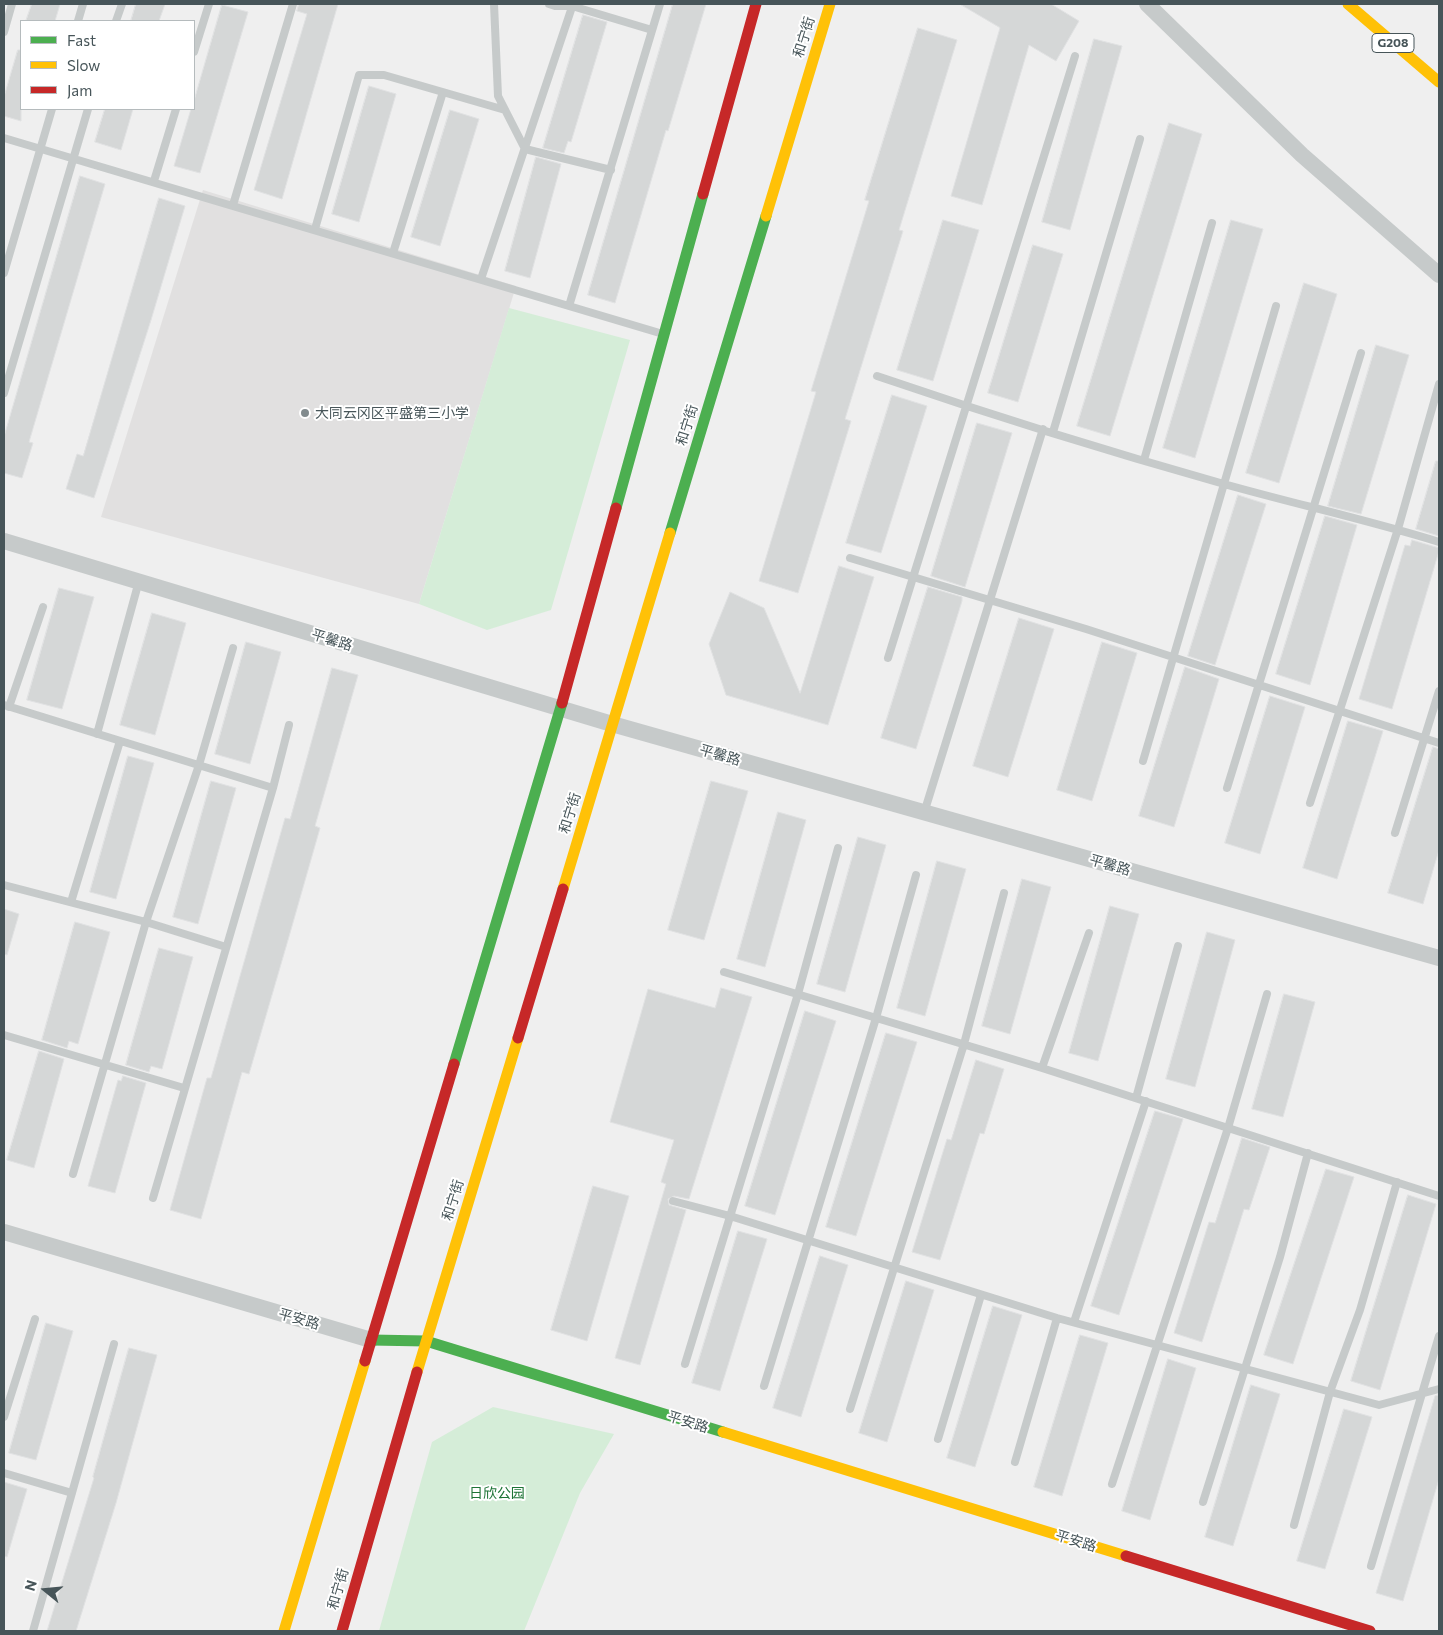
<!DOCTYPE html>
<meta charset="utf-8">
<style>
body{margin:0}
#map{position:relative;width:1443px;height:1635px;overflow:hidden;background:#efefef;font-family:Commissioner,sans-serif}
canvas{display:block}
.frame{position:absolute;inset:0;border:5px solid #475559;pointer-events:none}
.legend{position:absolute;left:20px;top:20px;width:175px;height:90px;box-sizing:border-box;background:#fff;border:1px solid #b5bbbd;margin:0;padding:6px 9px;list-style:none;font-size:15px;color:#475559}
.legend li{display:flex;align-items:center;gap:10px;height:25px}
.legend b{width:25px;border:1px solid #b5bbbd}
.north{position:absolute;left:20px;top:1565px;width:50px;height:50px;-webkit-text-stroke:4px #fff;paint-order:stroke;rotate:287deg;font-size:14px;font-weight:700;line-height:20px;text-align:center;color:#475559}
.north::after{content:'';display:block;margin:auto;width:18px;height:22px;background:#475559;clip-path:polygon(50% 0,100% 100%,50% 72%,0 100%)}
</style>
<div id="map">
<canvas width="1443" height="1635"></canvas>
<div class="frame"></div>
<ul class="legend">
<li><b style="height:6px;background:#4caf50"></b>Fast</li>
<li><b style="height:6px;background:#ffc107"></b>Slow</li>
<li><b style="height:6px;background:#c62828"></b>Jam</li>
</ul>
<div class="north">N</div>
</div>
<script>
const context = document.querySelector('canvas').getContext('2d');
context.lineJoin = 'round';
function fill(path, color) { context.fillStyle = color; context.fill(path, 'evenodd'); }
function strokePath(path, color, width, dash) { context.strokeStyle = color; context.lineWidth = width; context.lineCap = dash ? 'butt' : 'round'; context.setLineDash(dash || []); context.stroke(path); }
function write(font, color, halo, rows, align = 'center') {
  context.font = font + ' Commissioner,"Noto Sans SC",sans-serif'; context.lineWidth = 4; context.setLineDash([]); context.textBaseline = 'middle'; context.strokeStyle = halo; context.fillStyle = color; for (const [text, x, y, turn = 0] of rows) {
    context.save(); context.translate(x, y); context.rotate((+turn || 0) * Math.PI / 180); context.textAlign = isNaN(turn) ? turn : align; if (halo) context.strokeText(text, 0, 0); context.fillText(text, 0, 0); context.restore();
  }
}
fill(new Path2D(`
 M 203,190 L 516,286 L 419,604 L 101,517 Z`), '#e1e0e0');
fill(new Path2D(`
 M 509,308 L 630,340 L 551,610 L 487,630 L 419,604 Z
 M 493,1407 L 614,1434 L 580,1493 L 524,1631 L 379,1631 L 432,1442 Z`), '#d5edd8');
const building = new Path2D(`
 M 32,4 L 60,4 L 55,21 L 26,21 Z
 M 136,4 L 165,4 L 159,21 L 131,21 Z
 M 299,4 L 338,4 L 282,199 L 254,190 L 307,14 L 297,11 Z
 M 673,4 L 706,4 L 668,131 L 666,130 L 615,303 L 588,295 Z
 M 960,4 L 1051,4 L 1079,21 L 1056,61 L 1029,45 L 982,205 L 951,196 L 1000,28 Z
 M 222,5 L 248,12 L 200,173 L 174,166 L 191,109 L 194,109 L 194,101 Z
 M 583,15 L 607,22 L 571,142 L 568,141 L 564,153 L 543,148 Z
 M 918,28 L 957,40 L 899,230 L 903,231 L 845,419 L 851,421 L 798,593 L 759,581 L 816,392 L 811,391 L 869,201 L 865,200 Z
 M 1094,39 L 1122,46 L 1070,230 L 1042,222 Z
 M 18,50 L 21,50 L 21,121 L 4,116 L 4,97 Z
 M 369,86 L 396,94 L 359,222 L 332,214 Z
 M 105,109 L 133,109 L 121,150 L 95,142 Z
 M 450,110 L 479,119 L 440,246 L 411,237 Z
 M 1169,123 L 1202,134 L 1110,436 L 1077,426 Z
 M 536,157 L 561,164 L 530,278 L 505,271 Z
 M 80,176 L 105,184 L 29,442 L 33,443 L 22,478 L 4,473 L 4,437 Z
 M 159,198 L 185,206 L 151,320 L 94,498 L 66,489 L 77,454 L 83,456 Z
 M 943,220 L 979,230 L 933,381 L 897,370 Z
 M 1231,220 L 1263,229 L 1195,458 L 1163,448 Z
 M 1033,245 L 1063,254 L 1018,402 L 988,393 Z
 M 1304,283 L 1337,294 L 1279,483 L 1246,473 Z
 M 1376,345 L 1409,355 L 1361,514 L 1328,506 Z
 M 892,395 L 927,406 L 881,553 L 846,543 Z
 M 977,423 L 1012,433 L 965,587 L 931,576 Z
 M 1436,461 L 1439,461 L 1439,536 L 1416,529 Z
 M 1238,495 L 1266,504 L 1215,665 L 1188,656 Z
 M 1325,516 L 1357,525 L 1310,685 L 1276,674 Z
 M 1412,540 L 1439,548 L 1439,551 L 1392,709 L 1359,699 L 1405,545 L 1410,546 Z
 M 839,566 L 874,577 L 828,725 L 726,695 L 709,644 L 730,592 L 764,608 L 800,693 Z
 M 928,587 L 962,597 L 962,601 L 916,749 L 881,738 Z
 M 59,588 L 94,597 L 62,709 L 27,700 Z
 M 152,613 L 186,623 L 155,735 L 120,725 Z
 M 1019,618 L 1054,629 L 1008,777 L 973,766 Z
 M 246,642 L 281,652 L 250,764 L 215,754 Z
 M 1102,642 L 1137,653 L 1092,801 L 1057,790 Z
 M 1185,667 L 1219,679 L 1174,827 L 1139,816 Z
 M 332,668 L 358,675 L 315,826 L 320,828 L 288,940 L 249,1074 L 242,1072 L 201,1219 L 170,1210 L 207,1078 L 211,1078 L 285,818 L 290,819 Z
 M 1270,696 L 1305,707 L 1260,854 L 1225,843 Z
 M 1348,721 L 1383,731 L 1337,879 L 1303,868 Z
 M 1433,747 L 1439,749 L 1439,850 L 1423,904 L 1388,893 Z
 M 128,756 L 154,763 L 116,899 L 90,892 Z
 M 211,781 L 236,788 L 198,924 L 173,917 Z
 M 711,781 L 748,791 L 704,940 L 668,930 Z
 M 778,812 L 806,820 L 765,967 L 737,959 Z
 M 858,837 L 886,845 L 845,992 L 817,984 Z
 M 937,861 L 966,869 L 925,1016 L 897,1008 Z
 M 1022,879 L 1051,887 L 1010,1034 L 982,1026 Z
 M 1110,906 L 1139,914 L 1098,1061 L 1069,1053 Z
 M 4,909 L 19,914 L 7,955 L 4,954 Z
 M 75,922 L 110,932 L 78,1044 L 69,1041 L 67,1048 L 42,1040 Z
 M 1207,932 L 1235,940 L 1195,1087 L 1166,1079 Z
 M 159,948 L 193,957 L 162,1069 L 151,1066 L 149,1072 L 126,1065 Z
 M 721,988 L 752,997 L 689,1199 L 674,1196 L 668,1199 L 669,1205 L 686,1210 L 640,1365 L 615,1358 L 666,1184 L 661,1182 L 674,1140 L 610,1122 L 648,989 L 715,1008 Z
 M 1284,994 L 1315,1002 L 1283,1117 L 1252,1109 Z
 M 805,1011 L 836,1021 L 775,1215 L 745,1206 Z
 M 886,1033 L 917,1042 L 856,1236 L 826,1227 Z
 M 39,1051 L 64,1059 L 34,1168 L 7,1160 Z
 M 976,1060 L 1004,1069 L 984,1134 L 980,1133 L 940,1260 L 912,1252 L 947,1139 L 951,1140 Z
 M 123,1076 L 146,1083 L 115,1193 L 88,1186 L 118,1080 L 121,1081 Z
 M 1155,1111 L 1183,1119 L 1119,1315 L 1091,1306 Z
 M 1242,1138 L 1270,1147 L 1249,1210 L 1244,1209 L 1202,1342 L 1174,1333 L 1209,1222 L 1215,1223 Z
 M 1326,1169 L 1354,1177 L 1293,1364 L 1264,1355 Z
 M 593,1186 L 629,1196 L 587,1341 L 551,1330 Z
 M 1408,1195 L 1436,1204 L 1380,1390 L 1351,1381 Z
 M 738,1231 L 767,1239 L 720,1391 L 692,1383 Z
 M 820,1256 L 848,1265 L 801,1417 L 773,1408 Z
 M 906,1281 L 934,1290 L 887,1442 L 859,1433 Z
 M 993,1306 L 1022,1315 L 975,1467 L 947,1458 Z
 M 46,1323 L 73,1331 L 36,1460 L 9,1453 Z
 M 1080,1335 L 1108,1343 L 1062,1496 L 1034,1487 Z
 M 129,1348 L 157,1355 L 116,1503 L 76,1631 L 47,1631 L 94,1478 L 93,1477 Z
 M 1168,1359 L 1196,1368 L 1150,1520 L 1122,1511 Z
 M 1251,1385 L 1280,1394 L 1233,1546 L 1205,1537 Z
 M 1439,1395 L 1439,1479 L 1403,1601 L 1376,1593 L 1435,1396 Z
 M 1344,1409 L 1372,1417 L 1325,1569 L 1297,1561 Z
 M 4,1482 L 27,1489 L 7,1557 L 4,1556 Z`);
fill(building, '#d5d7d7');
strokePath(building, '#e0e1e2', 1);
strokePath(new Path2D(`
 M 494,4 L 498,96 L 525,149 L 611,170
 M 549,4 L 555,6 L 572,6 L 652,30
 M 78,21 L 83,4
 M 116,21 L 122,4
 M 4,32 L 12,4
 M 194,52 L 209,4
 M 4,138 L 663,334
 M 154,181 L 176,109
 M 233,205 L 293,4
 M 315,229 L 359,75 L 384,75 L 505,110
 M 393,253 L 443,92
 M 4,273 L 52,109
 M 481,279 L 573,4
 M 569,306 L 660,4
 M 877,376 C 991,415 1107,451 1224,484 C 1295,504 1368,520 1439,542
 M 4,393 L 88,109
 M 1053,432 L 1140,139
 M 1144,460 L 1212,223
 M 850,558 L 1086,629 L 1439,743
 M 888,658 L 1075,56
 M 4,705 L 273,788
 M 9,707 L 43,607
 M 97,734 L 139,581
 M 1143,761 L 1276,306
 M 1227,788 L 1361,353
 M 1310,803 L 1398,529 L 1439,384
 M 924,813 L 1043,429
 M 1395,833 L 1439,691
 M 4,885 L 146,922 L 226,947
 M 71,902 L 120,741
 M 724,972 L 1042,1068 L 1439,1196
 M 4,1035 L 184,1088
 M 1042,1068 L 1089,933
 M 1136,1098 L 1178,946
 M 73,1174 L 146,922 L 199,765 L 233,648
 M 153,1198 L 273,788 L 289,725
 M 673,1201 L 730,1216 L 1057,1318 L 1379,1405 L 1439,1389
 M 1074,1322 L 1146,1101
 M 685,1364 L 798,994 L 838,848
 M 764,1386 L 876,1018 L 916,875
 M 850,1409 L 964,1044 L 1004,893
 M 4,1417 L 35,1319
 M 938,1439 L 981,1295
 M 1015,1462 L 1057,1318
 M 4,1473 L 72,1493
 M 1112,1484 L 1228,1128 L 1267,994
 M 1203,1502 L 1280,1257 L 1308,1153
 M 1294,1525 L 1330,1392 L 1360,1310 L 1397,1182
 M 1371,1566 L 1439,1336
 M 33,1631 L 114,1344`), '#c6caca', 8);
strokePath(new Path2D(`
 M 1147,4 L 1302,155 L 1439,275
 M 4,541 L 612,724 L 1439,958
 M 4,1232 L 371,1340`), '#c6caca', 16);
strokePath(new Path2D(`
 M 616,508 L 703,194
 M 670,533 L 766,216
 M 454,1064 L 562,703
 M 371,1340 L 426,1341 L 723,1432`), '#4caf50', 11);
strokePath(new Path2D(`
 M 1348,4 L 1439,82
 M 766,216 L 830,4
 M 563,889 L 670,533
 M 417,1372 L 518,1038
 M 723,1432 L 1126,1556
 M 284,1631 L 365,1361`), '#ffc107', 11);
strokePath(new Path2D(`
 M 703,194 L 756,4
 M 562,703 L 616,508
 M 518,1038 L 563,889
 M 365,1361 L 454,1064
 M 1126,1556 L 1370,1631
 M 342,1631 L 417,1372`), '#c62828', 11);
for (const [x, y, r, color] of [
 [305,413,5,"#828b8e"]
]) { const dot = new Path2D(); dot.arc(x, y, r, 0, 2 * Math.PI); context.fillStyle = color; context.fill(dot); strokePath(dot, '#fff', 2); }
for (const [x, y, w] of [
 [1393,43,42]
]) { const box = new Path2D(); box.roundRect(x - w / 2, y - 9.5, w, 19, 4); context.fillStyle = '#fff'; context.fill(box); strokePath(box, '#475559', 1); }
write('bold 12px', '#475559', null, [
 ["G208",1393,43]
]);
write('14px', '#475559', '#fff', [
 ["和宁街",804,37,-73],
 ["和宁街",687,425,-73],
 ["平馨路",332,640,17],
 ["平馨路",720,755,16],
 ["和宁街",570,813,-73],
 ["平馨路",1110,865,16],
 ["和宁街",453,1200,-73],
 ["平安路",299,1319,16],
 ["平安路",688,1422,17],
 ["平安路",1076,1541,17],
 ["和宁街",338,1589,-74]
]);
write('14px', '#475559', '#fff', [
 ["大同云冈区平盛第三小学",315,413]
], 'left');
write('14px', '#1e7436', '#fff', [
 ["日欣公园",497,1493]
]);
</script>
